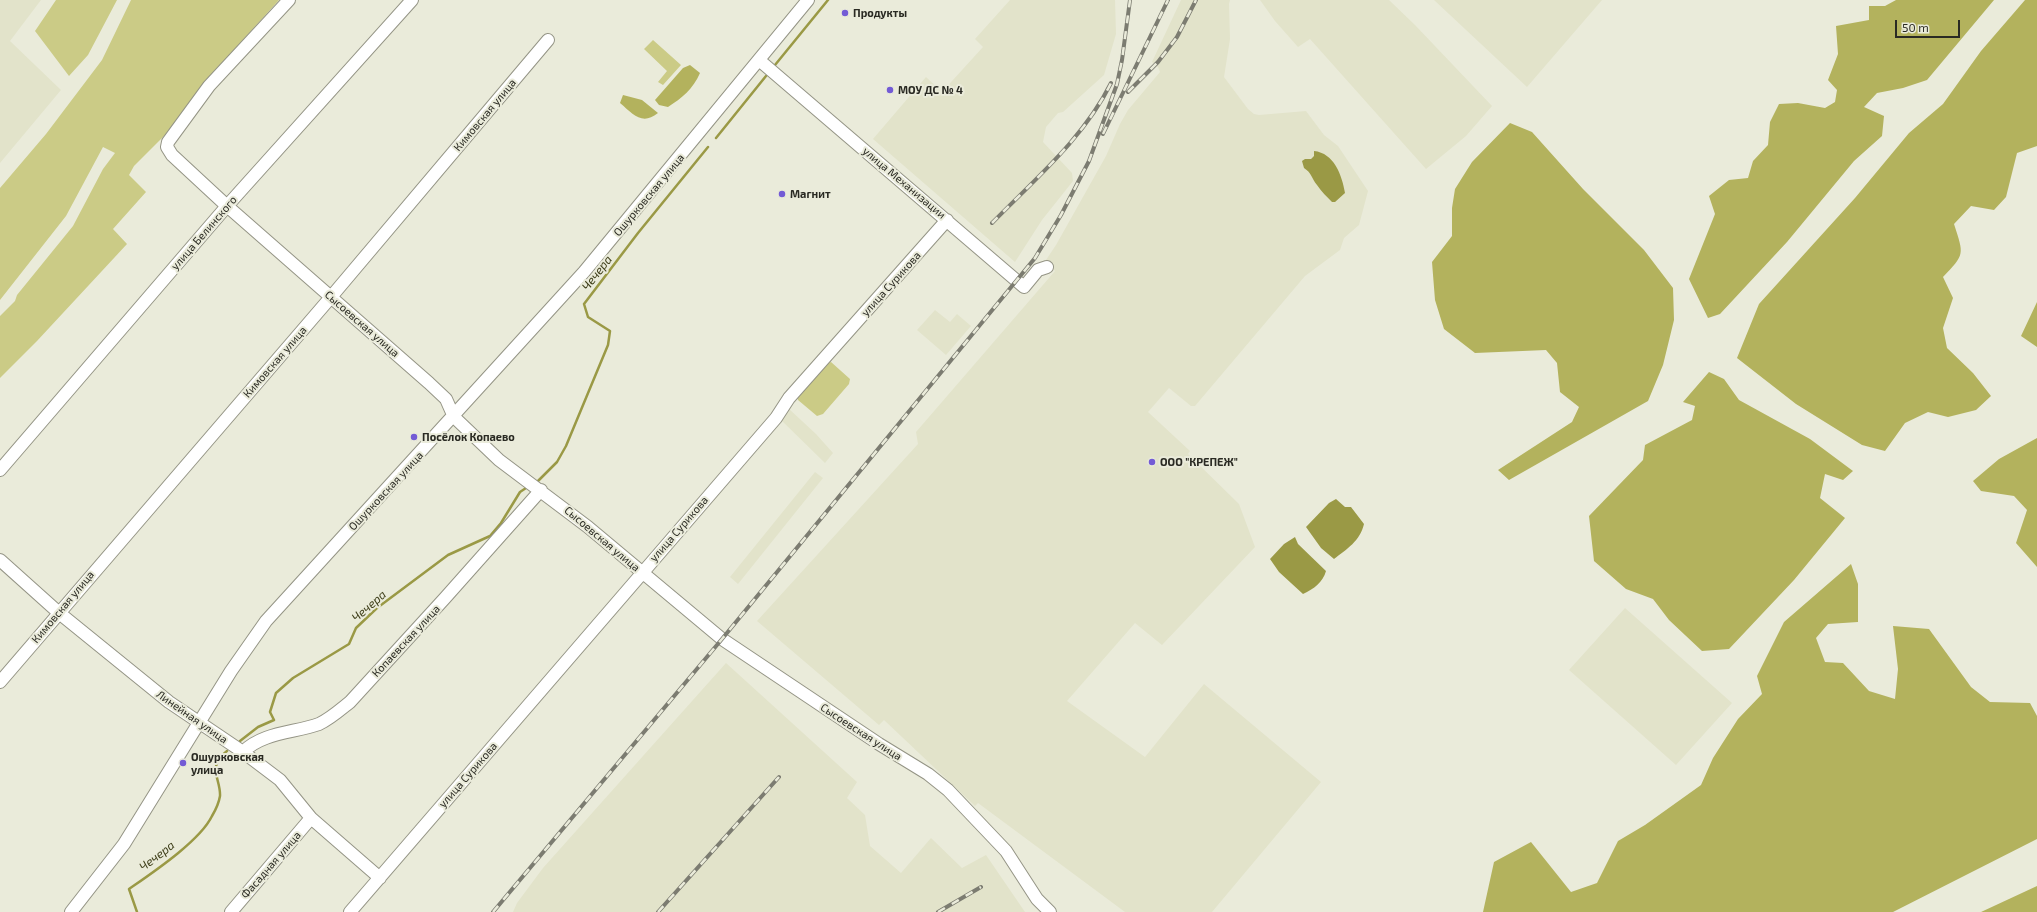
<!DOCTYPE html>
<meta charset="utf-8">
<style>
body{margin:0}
#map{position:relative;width:2037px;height:912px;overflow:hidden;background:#eaebda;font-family:"Exo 2",sans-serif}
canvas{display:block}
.scale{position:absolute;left:1895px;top:20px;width:65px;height:18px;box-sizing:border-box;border:2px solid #2a2a23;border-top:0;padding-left:5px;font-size:12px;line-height:14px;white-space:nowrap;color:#2a2a23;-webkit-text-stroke:3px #eaebda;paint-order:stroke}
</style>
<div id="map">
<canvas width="2037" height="912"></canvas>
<div class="scale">50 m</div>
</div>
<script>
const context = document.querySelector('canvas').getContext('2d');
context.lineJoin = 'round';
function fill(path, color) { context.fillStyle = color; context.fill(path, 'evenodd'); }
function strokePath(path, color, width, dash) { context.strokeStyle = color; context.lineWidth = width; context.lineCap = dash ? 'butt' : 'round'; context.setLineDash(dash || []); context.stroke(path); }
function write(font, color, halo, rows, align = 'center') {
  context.font = font + ' "Exo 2",sans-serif'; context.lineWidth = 4; context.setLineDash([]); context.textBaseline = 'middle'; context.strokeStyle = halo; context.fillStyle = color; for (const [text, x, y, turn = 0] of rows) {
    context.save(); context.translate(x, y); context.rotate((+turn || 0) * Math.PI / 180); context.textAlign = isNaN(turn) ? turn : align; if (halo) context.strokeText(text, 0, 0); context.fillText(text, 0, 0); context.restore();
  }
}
fill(new Path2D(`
 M 0,0 L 41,0 L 10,41 L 61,90 L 0,163 Z
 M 1010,0 L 1115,0 L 1116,34 L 1104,75 L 1063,112 L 1058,113 L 1046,127 L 1043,142 L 1072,173 L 1073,181 L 1042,220 L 1015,262 L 873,139 L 926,77 L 942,92 L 983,47 L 975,39 Z
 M 1181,0 L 1230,0 L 1229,4 L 1230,39 L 1224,77 L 1248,109 L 1254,114 L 1259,115 L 1306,111 L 1324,135 L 1338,146 L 1368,191 L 1359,225 L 1344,238 L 1340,250 L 1305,276 L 1195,406 L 1191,406 L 1169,388 L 1148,412 L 1190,451 L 1188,454 L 1239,504 L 1255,547 L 1162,645 L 1135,623 L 1067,701 L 1145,757 L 1204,684 L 1321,782 L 1212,912 L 1125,912 L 978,803 L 975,806 L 884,720 L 879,725 L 757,621 L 918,444 L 916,432 L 1055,271 L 1046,260 L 1056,245 L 1106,156 L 1120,124 L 1128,110 L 1160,72 L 1158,67 L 1152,62 Z
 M 1260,0 L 1389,0 L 1415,25 L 1492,106 L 1466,136 L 1426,169 L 1310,39 L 1298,47 L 1275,21 Z
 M 1434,0 L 1602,0 L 1527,87 Z
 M 935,310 L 950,322 L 957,314 L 971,326 L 946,355 L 917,330 Z
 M 788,408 L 816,434 L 833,453 L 825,463 L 779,418 Z
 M 815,472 L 823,478 L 738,584 L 730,577 Z
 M 1625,608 L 1732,703 L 1676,765 L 1569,670 Z
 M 726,663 L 857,782 L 847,798 L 865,815 L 870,846 L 901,873 L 931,838 L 962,868 L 986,855 L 1025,912 L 513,912 L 517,903 L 543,868 Z`), '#e2e3ca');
fill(new Path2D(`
 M 56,0 L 117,0 L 88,55 L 69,76 L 35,31 Z
 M 131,0 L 279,0 L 213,73 L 164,136 L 134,166 L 129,175 L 146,192 L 113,229 L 127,244 L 37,341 L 0,378 L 0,316 L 15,301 L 17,295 L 73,226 L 103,169 L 115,153 L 103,147 L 66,216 L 0,300 L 0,188 L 46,134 L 102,60 Z
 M 653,40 L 681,65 L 663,85 L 658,82 L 667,71 L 644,49 Z
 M 831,362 L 850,379 L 849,384 L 823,414 L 817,416 L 798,400 L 797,395 L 825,364 Z`), '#cbcb86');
fill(new Path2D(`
 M 1896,0 L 1994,0 L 1927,80 L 1903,88 L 1877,93 L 1864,107 L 1884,116 L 1882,136 L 1854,161 L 1787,242 L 1720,314 L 1708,318 L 1689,279 L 1715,214 L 1709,196 L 1729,180 L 1748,178 L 1753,161 L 1768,145 L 1770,122 L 1779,104 L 1798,103 L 1825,108 L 1835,102 L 1837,90 L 1828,80 L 1838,54 L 1836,26 L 1869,20 L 1869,6 L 1885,6 Z
 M 2025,0 L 2037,0 L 2037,146 L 2017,153 L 2006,197 L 1994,210 L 1971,206 L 1954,224 C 1964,255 1965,254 1943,277 L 1953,298 L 1943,328 L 1947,348 L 1973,373 L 1991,396 L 1976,410 L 1948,417 L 1928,412 L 1905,423 L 1885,451 L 1862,445 L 1796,404 L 1737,358 L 1759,304 L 1855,198 L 1909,133 L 1943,104 L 1981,51 Z
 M 690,65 L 700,73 C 693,89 682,98 668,107 L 659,105 L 655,100 L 683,68 Z
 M 623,95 L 642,100 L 658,113 C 642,126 633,114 620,103 Z
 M 1510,123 L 1532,132 L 1583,189 L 1644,250 L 1673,288 L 1674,320 L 1663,365 L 1648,401 L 1509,480 L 1498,470 L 1572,422 L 1579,407 L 1560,392 L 1557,363 L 1546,350 L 1475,353 L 1444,329 L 1435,300 L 1432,262 L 1452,236 L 1452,208 L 1455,189 L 1472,162 Z
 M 2037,302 L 2037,347 L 2021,336 Z
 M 1709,372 L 1724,379 L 1739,400 L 1810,439 L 1853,471 L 1843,480 L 1825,474 L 1820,498 L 1845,518 L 1794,580 L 1729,649 L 1702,651 L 1669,620 L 1653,599 L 1626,589 L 1594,561 L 1589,516 L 1643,460 L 1645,445 L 1692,420 L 1695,406 L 1683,402 Z
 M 2037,438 L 2037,567 L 2016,543 L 2027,510 L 2014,496 L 1981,491 L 1973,481 L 1999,459 Z
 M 1851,564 L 1858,584 L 1858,622 L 1828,624 L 1816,638 L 1825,662 L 1843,663 L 1869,691 L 1895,699 L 1898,669 L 1893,626 L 1929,629 L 1971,687 L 1990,702 L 2030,703 L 2037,716 L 2037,839 L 1893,912 L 1483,912 L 1494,862 L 1531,842 L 1571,892 L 1597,883 L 1618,841 L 1645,825 L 1701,785 L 1713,758 L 1738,719 L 1762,694 L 1757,676 L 1784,622 Z
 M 2037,886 L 2037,912 L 1981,912 Z`), '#b3b25d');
fill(new Path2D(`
 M 1314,151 C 1334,153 1342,175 1345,193 L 1335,202 L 1332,202 C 1327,197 1321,191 1317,185 C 1311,178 1312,173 1304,168 L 1302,161 L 1305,159 L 1311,159 L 1314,156 Z
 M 1336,499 L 1345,507 L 1351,507 L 1364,524 C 1360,541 1347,549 1334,559 L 1321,548 L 1306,527 L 1329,503 Z
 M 1295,537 L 1298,544 L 1326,571 C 1323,582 1314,589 1303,594 L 1279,572 L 1270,559 L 1284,544 Z`), '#9a9945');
strokePath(new Path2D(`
 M 775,65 L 828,0
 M 716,138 L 766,76
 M 538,481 L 557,462 L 566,446 L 608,345 L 610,331 L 588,317 L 584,304 L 638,233 L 708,147
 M 240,741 L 258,727 L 274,720 L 270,712 L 276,693 L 293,678 L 349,644 L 356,628 L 377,608 L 448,555 L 490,536 L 501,523 L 520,492 L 526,488
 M 137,912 L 129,889 C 152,873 200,841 212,816 C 215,811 219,802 220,796 C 221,779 206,767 227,751`), '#9a9945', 2.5);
const minor = new Path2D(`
 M 289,0 L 209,86 L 168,142 L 167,147 L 172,155 L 227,206 L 429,383 L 446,399 L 454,417 L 499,460 L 588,527 L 722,639 L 879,744 L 928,774 L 948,790 L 1006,851 L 1037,899 L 1050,912
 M 759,60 L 1024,287 L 1038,270 L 1047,267
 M 0,470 L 227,206 L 412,0
 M 0,560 L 58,612 L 169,702 L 243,752 L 280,780 L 311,818 L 380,878
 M 0,682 L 331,297 L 548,40
 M 243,752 C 263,732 294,733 319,724 C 330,719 340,710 350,702 L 445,598 L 541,490
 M 71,912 L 124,844 L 231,671 L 266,621 L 584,272 L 808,0
 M 231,912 L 311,818
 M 350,912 L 776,418 L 789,398 L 947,220`);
strokePath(minor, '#949485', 14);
strokePath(minor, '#fff', 12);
const rail = new Path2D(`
 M 1128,92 L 1158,62 L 1177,37 L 1196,0
 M 1103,134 L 1168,0
 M 992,223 C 1034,180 1084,138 1111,83
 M 493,912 L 722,639 L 1035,258 L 1061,215 L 1089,161 L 1117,84 L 1122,60 L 1130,0
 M 658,912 L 779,777
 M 938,912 L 981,887`);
strokePath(rail, '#7c7c71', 4);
strokePath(rail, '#eaebda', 2.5, [8]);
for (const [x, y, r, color] of [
 [845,13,4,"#735bd5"],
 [890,90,4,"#735bd5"],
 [782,194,4,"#735bd5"],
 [414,437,4,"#735bd5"],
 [1152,462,4,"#735bd5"],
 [183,763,4,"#735bd5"]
]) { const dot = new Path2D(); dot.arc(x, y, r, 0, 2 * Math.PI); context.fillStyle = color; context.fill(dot); strokePath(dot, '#eaebda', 1.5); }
write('bold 11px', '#2a2a23', '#eaebda', [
 ["Продукты",853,13],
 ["МОУ ДС № 4",898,90],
 ["Магнит",790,194],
 ["Посёлок Копаево",422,437],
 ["ООО \"КРЕПЕЖ\"",1160,462],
 ["Ошурковская",191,757],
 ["улица",191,770]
], 'left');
write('11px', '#2a2a23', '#eaebda', [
 ["Кимовская улица",485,115,-50],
 ["улица Механизации",904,183,40],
 ["Ошурковская улица",649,195,-50],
 ["улица Белинского",204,233,-49],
 ["улица Сурикова",891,284,-48],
 ["Сысоевская улица",362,324,41],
 ["Кимовская улица",275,362,-49],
 ["Ошурковская улица",386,491,-47],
 ["улица Сурикова",679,529,-49],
 ["Сысоевская улица",602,539,40],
 ["Кимовская улица",63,607,-50],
 ["Копаевская улица",406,641,-47],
 ["Линейная улица",192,717,35],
 ["Сысоевская улица",861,732,33],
 ["улица Сурикова",468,775,-49],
 ["Фасадная улица",271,865,-49]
]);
write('italic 12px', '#3e3e19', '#eaebda', [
 ["Чечера",597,273,-52],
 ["Чечера",369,606,-41],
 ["Чечера",157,856,-37]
]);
</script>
